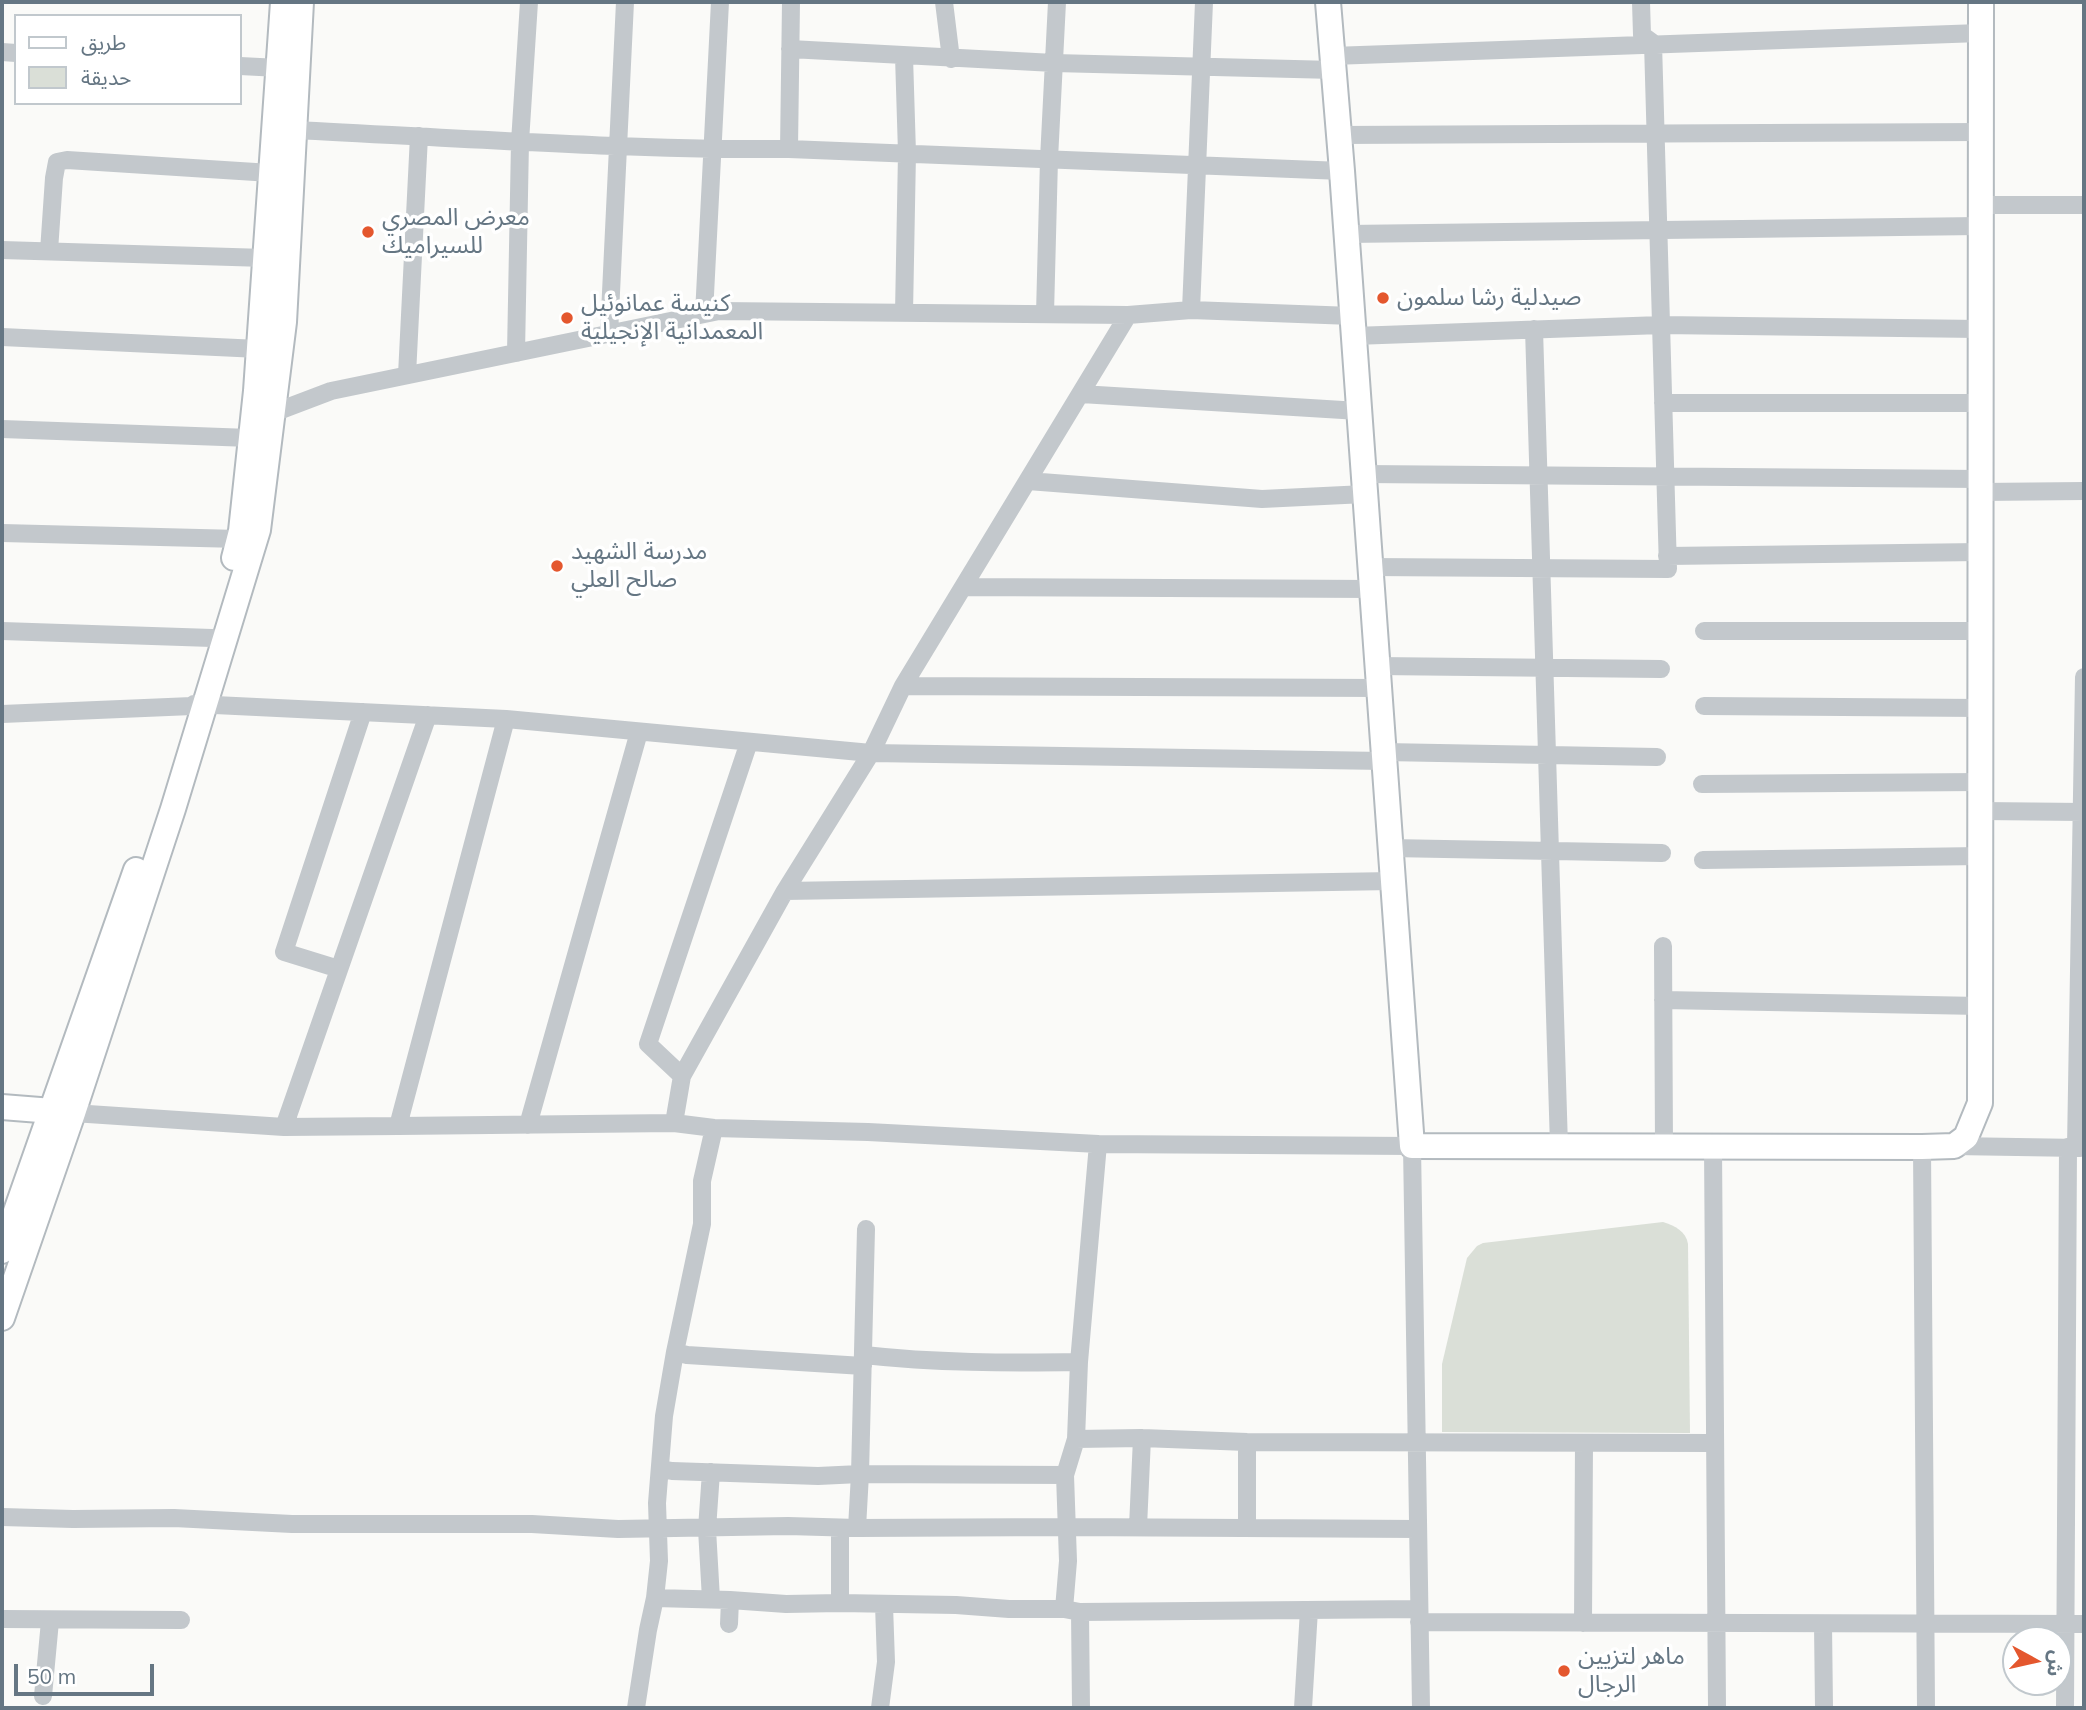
<!DOCTYPE html>
<meta charset="utf-8">
<style>
body{margin:0}
#map{position:relative;width:2086px;height:1710px;overflow:hidden;background:#fafaf8;font-family:Mulish,"Noto Sans Arabic",sans-serif}
canvas{display:block}
.frame{position:absolute;inset:0;border:4px solid #657683;pointer-events:none}
.legend{position:absolute;left:14px;top:14px;width:228px;height:91px;box-sizing:border-box;background:#fff;border:2px solid #c1c8cd;margin:0;padding:9px 12px;list-style:none;font-size:21px;color:#657683}
.legend li{display:flex;align-items:center;gap:14px;height:35px}
.legend b{width:35px;border:2px solid #c1c8cd}
.north{position:absolute;left:2002px;top:1626px;width:70px;height:70px;box-sizing:border-box;background:#fff;border:2px solid #c1c8cd;border-radius:50%;rotate:98deg;font-size:19px;font-weight:700;line-height:28px;text-align:center;color:#657683}
.north::after{content:'';display:block;margin:auto;width:24px;height:32px;background:#e4572e;clip-path:polygon(50% 0,100% 100%,50% 72%,0 100%)}
.scale{position:absolute;left:14px;top:1664px;width:140px;height:32px;box-sizing:border-box;border:4px solid #657683;border-top:0;padding-left:9px;font-size:21px;line-height:24px;white-space:nowrap;color:#657683;-webkit-text-stroke:5px #fff;paint-order:stroke}
</style>
<div id="map">
<canvas width="2086" height="1710"></canvas>
<div class="frame"></div>
<ul class="legend">
<li><b style="height:9px;background:#fff"></b>طريق</li>
<li><b style="height:19px;background:#dadfd7"></b>حديقة</li>
</ul>
<div class="north">ش</div>
<div class="scale">50 m</div>
</div>
<script>
const context = document.querySelector('canvas').getContext('2d');
context.lineJoin = 'round';
function fill(path, color) { context.fillStyle = color; context.fill(path, 'evenodd'); }
function strokePath(path, color, width, dash) { context.strokeStyle = color; context.lineWidth = width; context.lineCap = dash ? 'butt' : 'round'; context.setLineDash(dash || []); context.stroke(path); }
function write(font, color, halo, rows, align = 'center') {
  context.font = font + ' Mulish,"Noto Sans Arabic",sans-serif'; context.lineWidth = 7; context.setLineDash([]); context.textBaseline = 'middle'; context.strokeStyle = halo; context.fillStyle = color; for (const [text, x, y, turn = 0] of rows) {
    context.save(); context.translate(x, y); context.rotate((+turn || 0) * Math.PI / 180); context.textAlign = isNaN(turn) ? turn : align; if (halo) context.strokeText(text, 0, 0); context.fillText(text, 0, 0); context.restore();
  }
}
fill(new Path2D(`
 M 1663,1222 C 1675,1226 1686,1231 1688,1244 L 1690,1433 L 1442,1432 L 1442,1364 L 1467,1258 L 1477,1246 L 1483,1243 Z`), '#dadfd7');
const secondary = new Path2D(`
 M 1328,2 L 1342,171 L 1412,1146 L 1922,1147 L 1954,1146 L 1966,1137 L 1980,1103 L 1981,2
 M 234,558 L 241,531 L 256,391 L 283,2
 M 2,1107 L 65,1112
 M 2,1251 L 136,870
 M 2,1318 L 73,1113 L 173,809 L 258,530 L 284,322 L 301,2`);
strokePath(secondary, '#b3babf', 28);
strokePath(new Path2D(`
 M 944,2 L 951,59
 M 790,49 L 1054,63 L 1334,70
 M 2,52 L 16,53
 M 1332,56 L 1980,33
 M 240,66 L 279,68
 M 294,130 C 459,138 624,150 789,149 L 1342,171
 M 1339,135 L 1980,132
 M 789,149 L 791,2
 M 1980,205 L 2084,205
 M 1347,234 L 1979,226
 M 2,250 L 265,258
 M 49,251 L 54,178 L 57,162 L 67,160 L 271,173
 M 1191,310 L 1204,2
 M 904,313 L 907,153 L 904,56
 M 704,314 L 720,2
 M 1045,314 L 1049,159 L 1057,2
 M 1128,315 L 1191,310 L 1352,316
 M 1534,329 L 1559,1146
 M 609,334 L 625,2
 M 1354,336 L 1661,325 L 1979,329
 M 2,337 L 259,349
 M 516,353 L 520,142 L 529,2
 M 407,375 L 419,136
 M 1081,394 L 1359,411
 M 1663,403 L 1979,403
 M 2,429 L 250,438
 M 1364,474 L 1980,479
 M 1028,481 L 1262,499 L 1365,494
 M 1980,492 L 2084,491
 M 2,533 L 239,539
 M 1667,556 L 1980,552
 M 1370,567 L 1668,569 L 1653,43 L 1642,35 L 1641,2
 M 963,587 L 1372,589
 M 2,631 L 212,638
 M 1704,631 L 1980,631
 M 1377,666 L 1661,669
 M 903,686 L 1379,688
 M 194,704 L 506,719 L 871,753 L 903,686 L 1128,315 L 719,311 L 331,391 L 273,413
 M 1704,706 L 1980,708
 M 2,714 L 192,706
 M 506,719 L 398,1126 L 674,1123 L 682,1076 L 785,891 L 871,753 L 1384,761
 M 1384,752 L 1657,757
 M 1702,784 L 1980,782
 M 1980,811 L 2084,812
 M 1390,848 L 1662,853
 M 1703,860 L 1980,856
 M 785,891 L 1393,881
 M 1663,946 L 1664,1146
 M 339,969 L 284,952 L 363,712
 M 1663,1000 L 1980,1006
 M 682,1076 L 648,1044 L 749,742
 M 73,1113 L 284,1127
 M 674,1123 L 714,1128 L 868,1132 L 1098,1144 L 1412,1146 L 1421,1708
 M 528,1125 L 639,732
 M 398,1126 L 284,1127 L 428,715
 M 1713,1146 L 1717,1708
 M 1954,1146 L 2080,1148
 M 1922,1147 L 1926,1708
 M 2076,1147 L 2084,677
 M 675,1352 L 687,1355 L 863,1366
 M 864,1355 C 935,1363 1007,1363 1079,1362 L 1098,1144
 M 1076,1439 L 1142,1438 L 1247,1442 L 1715,1443
 M 661,1469 L 672,1471 L 818,1476 L 860,1474 L 866,1229
 M 2,1517 L 73,1519 L 174,1518 L 292,1524 L 532,1524 L 618,1529 L 788,1526 L 857,1528 L 1068,1527 L 1418,1529
 M 1138,1527 L 1142,1438
 M 840,1528 L 840,1603
 M 857,1528 L 860,1474 L 1065,1475
 M 1247,1528 L 1247,1442
 M 655,1598 L 730,1600 L 786,1604 L 840,1603 L 956,1605 L 1009,1609 L 1064,1609 L 1080,1612 L 1419,1609
 M 711,1599 L 707,1529 L 711,1472
 M 1064,1609 L 1068,1561 L 1065,1475 L 1076,1439 L 1079,1362
 M 1080,1612 L 1081,1708
 M 2,1619 L 181,1620
 M 1419,1622 L 2084,1624
 M 1583,1623 L 1584,1443
 M 729,1624 L 730,1600
 M 1823,1624 L 1824,1708
 M 43,1696 L 50,1621
 M 636,1708 L 648,1630 L 655,1598 L 659,1561 L 657,1503 L 664,1416 L 675,1352 L 702,1224 L 702,1181 L 714,1128
 M 880,1708 L 886,1662 L 884,1605
 M 1303,1708 L 1309,1610
 M 2065,1708 L 2068,1147`), '#c3c8cc', 18);
strokePath(secondary, '#fff', 24);
for (const [x, y, r, color] of [
 [368,232,7,"#e4572e"],
 [1383,298,7,"#e4572e"],
 [567,318,7,"#e4572e"],
 [557,566,7,"#e4572e"],
 [1564,1671,7,"#e4572e"]
]) { const dot = new Path2D(); dot.arc(x, y, r, 0, 2 * Math.PI); context.fillStyle = color; context.fill(dot); strokePath(dot, '#fff', 2.5); }
write('24px', '#657683', '#fff', [
 ["معرض المصري",382,218],
 ["للسيراميك",382,246],
 ["صيدلية رشا سلمون",1397,298],
 ["كنيسة عمانوئيل",581,304],
 ["المعمدانية الإنجيلية",581,332],
 ["مدرسة الشهيد",571,552],
 ["صالح العلي",571,580],
 ["ماهر لتزيين",1578,1657],
 ["الرجال",1578,1685]
], 'left');
</script>
